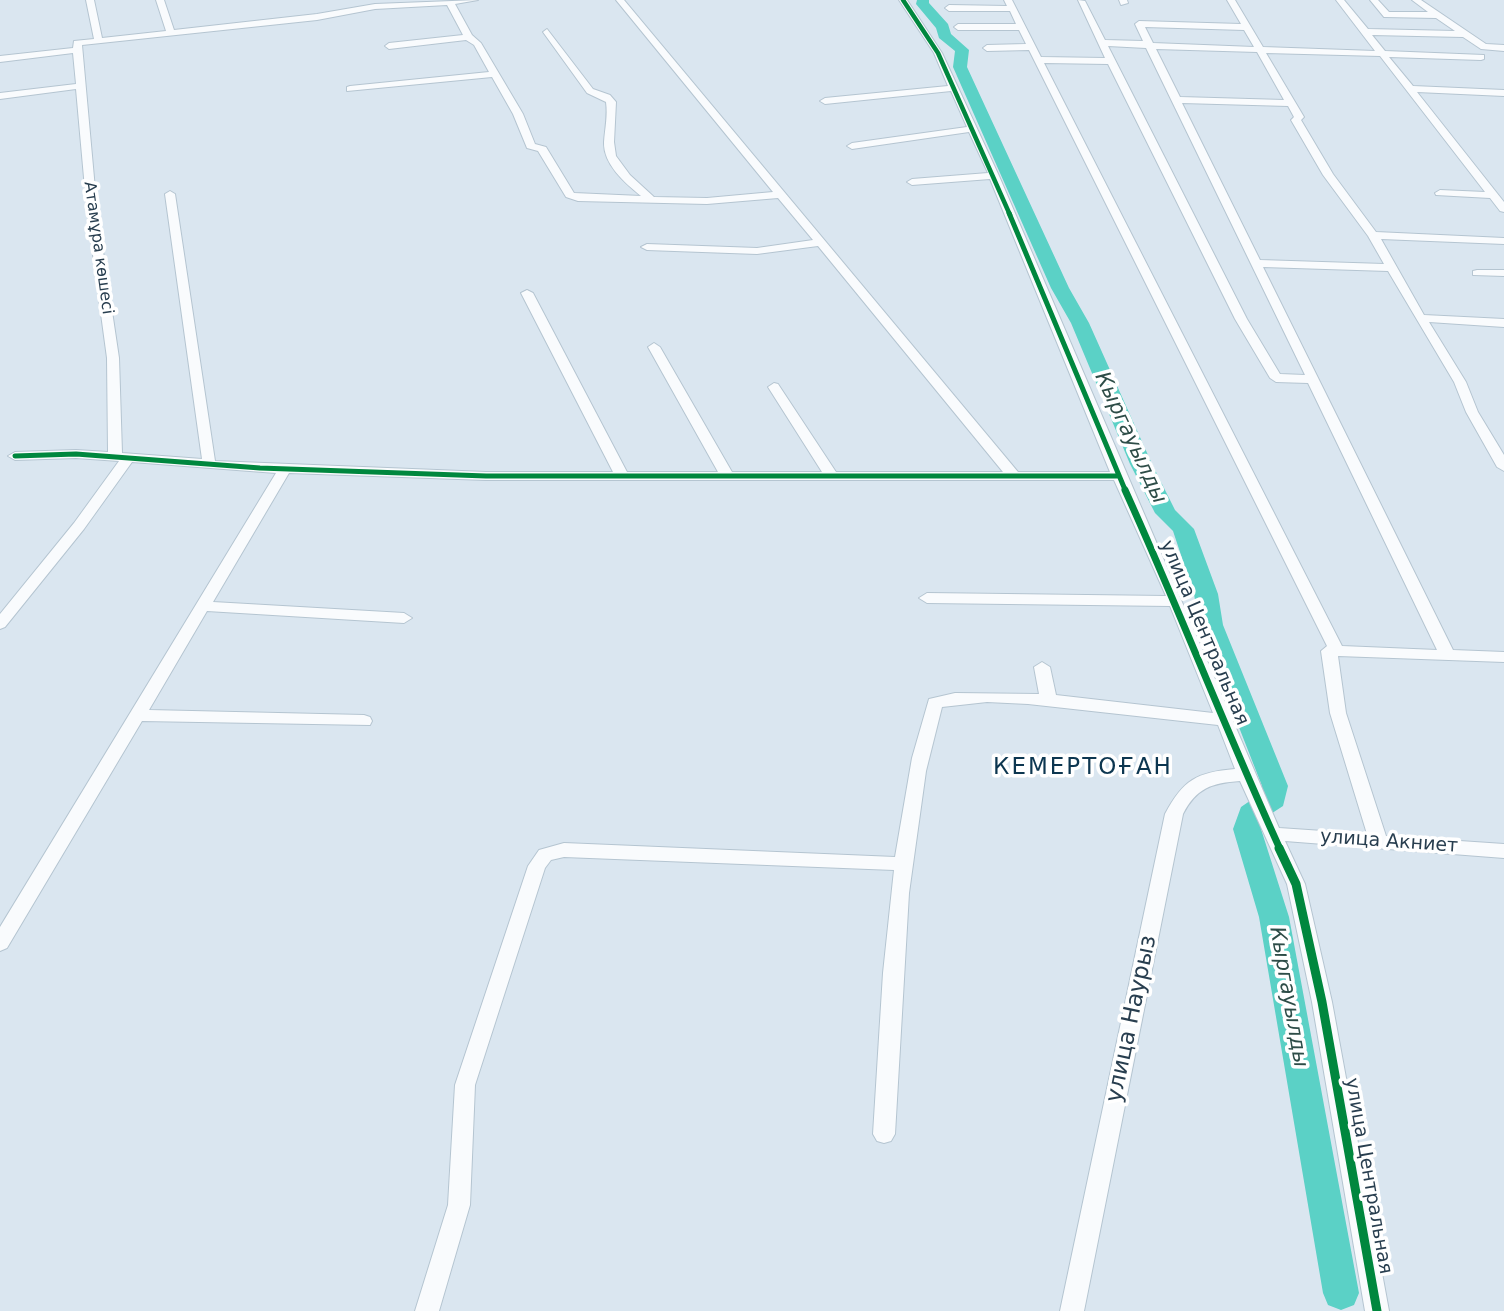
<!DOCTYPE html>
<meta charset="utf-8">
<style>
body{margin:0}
canvas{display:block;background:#dae6f0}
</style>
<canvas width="1504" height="1311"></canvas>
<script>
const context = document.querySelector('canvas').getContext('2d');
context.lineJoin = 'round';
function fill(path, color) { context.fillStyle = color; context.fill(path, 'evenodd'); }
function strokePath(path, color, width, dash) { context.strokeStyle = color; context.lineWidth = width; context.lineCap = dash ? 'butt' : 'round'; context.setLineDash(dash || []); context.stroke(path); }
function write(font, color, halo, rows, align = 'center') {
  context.font = font + ' "DejaVu Sans",sans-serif'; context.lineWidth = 7; context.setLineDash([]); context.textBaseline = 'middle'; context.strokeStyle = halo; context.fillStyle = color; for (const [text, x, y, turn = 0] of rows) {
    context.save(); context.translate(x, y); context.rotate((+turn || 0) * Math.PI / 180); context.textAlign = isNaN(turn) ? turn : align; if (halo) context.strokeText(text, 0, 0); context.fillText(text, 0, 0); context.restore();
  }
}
fill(new Path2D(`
 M 917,0 L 929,0 L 929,3 L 948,24 L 951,34 L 969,50 L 967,67 L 1069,288 L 1089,323 L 1152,464 L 1175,510 L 1194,529 L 1218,594 L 1223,625 L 1288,786 L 1283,806 L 1263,819 L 1261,829 L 1289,917 L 1359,1293 L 1354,1305 L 1341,1310 L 1328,1305 L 1323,1293 L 1259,917 L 1233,829 L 1241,807 L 1260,794 L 1262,786 L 1199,625 L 1194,594 L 1173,531 L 1155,513 L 1130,464 L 1071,323 L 1051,288 L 953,67 L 955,51 L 939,38 L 936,28 L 916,4 Z`), '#5bd1c6');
const street = new Path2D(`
 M 86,0 L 94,0 L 102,38 L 166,31 L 156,0 L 164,0 L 174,30 L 317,14 L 375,4 L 478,0 L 455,4 L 472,35 L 481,43 L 523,114 L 535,144 L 546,147 L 574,193 L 641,196 C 625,183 603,164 604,142 C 605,128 608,116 606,102 L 587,93 L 543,32 L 547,29 L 593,89 L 610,95 L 616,102 L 614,142 L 616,156 L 630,175 L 654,197 L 707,198 L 773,192 L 616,0 L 624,0 L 1018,472 L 1110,472 L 990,179 L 912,185 L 907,182 L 912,179 L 988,173 L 969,132 L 852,149 L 847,146 L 852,143 L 967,127 L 951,91 L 825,104 L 820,101 L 825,98 L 948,86 L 934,53 L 899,0 L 907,0 L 942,53 L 999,176 L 1279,828 L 1367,834 L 1330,713 L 1321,651 L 1327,646 L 1029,50 L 987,51 L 983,48 L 987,45 L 1026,44 L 1019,30 L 958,30 L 954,27 L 958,24 L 1016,24 L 1010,11 L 949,11 L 945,8 L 949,5 L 1007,6 L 1004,0 L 1012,0 L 1041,57 L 1105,58 L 1078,0 L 1085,1 L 1105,40 L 1143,41 L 1135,24 L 1139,21 L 1241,24 L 1227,0 L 1235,0 L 1263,47 L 1375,51 L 1336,0 L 1344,0 L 1368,29 L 1455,31 L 1436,18 L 1384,17 L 1370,0 L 1378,0 L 1389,12 L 1428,12 L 1412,0 L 1421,0 L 1486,44 L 1504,45 L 1504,51 L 1481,49 L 1463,37 L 1372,35 L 1385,51 L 1484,55 L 1484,59 L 1481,60 L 1389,57 L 1413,86 L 1504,90 L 1504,96 L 1417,92 L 1504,202 L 1504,212 L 1500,211 L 1490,198 L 1436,195 L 1435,193 L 1440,190 L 1485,192 L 1380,56 L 1266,53 L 1304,117 L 1301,120 L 1333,174 L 1376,232 L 1504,238 L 1504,244 L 1381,239 L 1424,315 L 1504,319 L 1504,327 L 1429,322 L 1466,382 L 1478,412 L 1504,455 L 1504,471 L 1497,467 L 1466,412 L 1454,382 L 1388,271 L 1263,267 L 1453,650 L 1504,652 L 1504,662 L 1338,656 L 1346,713 L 1386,836 L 1504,844 L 1504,858 L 1285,841 L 1305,884 L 1332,1002 L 1389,1311 L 1365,1311 L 1312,1002 L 1287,884 L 1240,781 C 1212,783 1196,788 1183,814 L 1084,1311 L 1060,1311 L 1165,814 C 1183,780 1197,772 1235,769 L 1218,725 L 1028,704 L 987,702 L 942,707 L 926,771 L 909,893 L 895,1134 L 891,1141 L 884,1143 L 877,1141 L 873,1134 L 883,973 L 894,870 L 564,857 L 551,860 L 545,868 L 475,1085 L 470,1205 L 439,1311 L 415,1311 L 448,1205 L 455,1085 L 528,866 L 539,850 L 564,843 L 895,857 L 912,758 L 929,699 L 955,693 L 1039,694 L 1034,667 L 1042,662 L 1050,667 L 1056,695 L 1213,713 L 1170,606 L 927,603 L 919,598 L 927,593 L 1166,596 L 1114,480 L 486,480 L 289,473 L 213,602 L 404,613 L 412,618 L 404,623 L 207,611 L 149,710 L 364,715 L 370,717 L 372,721 L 370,725 L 142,721 L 7,948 L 0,951 L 0,927 L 276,473 L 132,462 L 84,529 L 5,627 L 0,629 L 0,614 L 74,523 L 119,461 L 76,458 L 15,460 L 8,456 L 15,452 L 76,450 L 108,452 L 107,358 L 87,211 L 76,89 L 0,99 L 0,93 L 76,84 L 73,53 L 0,62 L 0,56 L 73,48 L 74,41 L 94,39 ZM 447,5 L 463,35 L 389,43 L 385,46 L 389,49 L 466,40 L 474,45 L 489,72 L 350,86 L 347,87 L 347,91 L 492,77 L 513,114 L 527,148 L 538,151 L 566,197 L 578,201 L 707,204 L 778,198 L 813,240 L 757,248 L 647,244 L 641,247 L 647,250 L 757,254 L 818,246 L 1003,472 L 836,472 L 778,384 L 774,383 L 768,387 L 822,472 L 732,472 L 660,347 L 654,343 L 648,347 L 718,472 L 627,472 L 533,293 L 527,290 L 521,293 L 613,472 L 486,472 L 215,461 L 175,194 L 170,191 L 165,194 L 202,459 L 122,453 L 119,358 L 97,211 L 82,45 L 317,20 L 375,9 ZM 1145,27 L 1244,30 L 1254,47 L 1153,43 ZM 1108,46 L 1146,48 L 1305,375 L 1280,374 L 1247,319 ZM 1156,49 L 1257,52 L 1284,100 L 1180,97 ZM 1044,63 L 1108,64 L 1235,319 L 1270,378 L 1276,382 L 1308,383 L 1437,650 L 1342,646 ZM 1182,103 L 1288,106 L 1294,117 L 1291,120 L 1323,175 L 1368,236 L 1384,264 L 1260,260 Z
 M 1119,0 L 1127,0 L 1128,3 L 1121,5 Z
 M 1477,270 L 1504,270 L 1504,276 L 1473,275 L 1473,271 Z`);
strokePath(street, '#b5c5d1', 2);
fill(street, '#f9fbfd');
strokePath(new Path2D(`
 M 903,0 L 938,53 L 1010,215`), '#00873e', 4.5);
strokePath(new Path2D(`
 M 1009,213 L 1126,492
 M 15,456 L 76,454 L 260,468 L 486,476 L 1119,476`), '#00873e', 5);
strokePath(new Path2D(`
 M 1125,490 C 1179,609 1226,731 1280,849`), '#00873e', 7);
strokePath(new Path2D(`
 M 1279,848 L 1296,884 L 1322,1002 L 1377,1311`), '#00873e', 9);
write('16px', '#283e4f', '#fff', [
 ["Атамұра көшесі",98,248,82]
]);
write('19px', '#283e4f', '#fff', [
 ["улица Центральная",1204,633,67],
 ["улица Акниет",1389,842,4],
 ["улица Центральная",1368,1176,80]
]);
write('italic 21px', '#2e4d48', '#fff', [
 ["Кыргауылды",1130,438,65],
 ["Кыргауылды",1288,997,80]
]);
context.letterSpacing = '2px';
write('23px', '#0c3650', '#fff', [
 ["КЕМЕРТОҒАН",1083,768]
]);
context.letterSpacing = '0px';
write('23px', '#283e4f', '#fff', [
 ["улица Наурыз",1132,1019,-78]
]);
</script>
